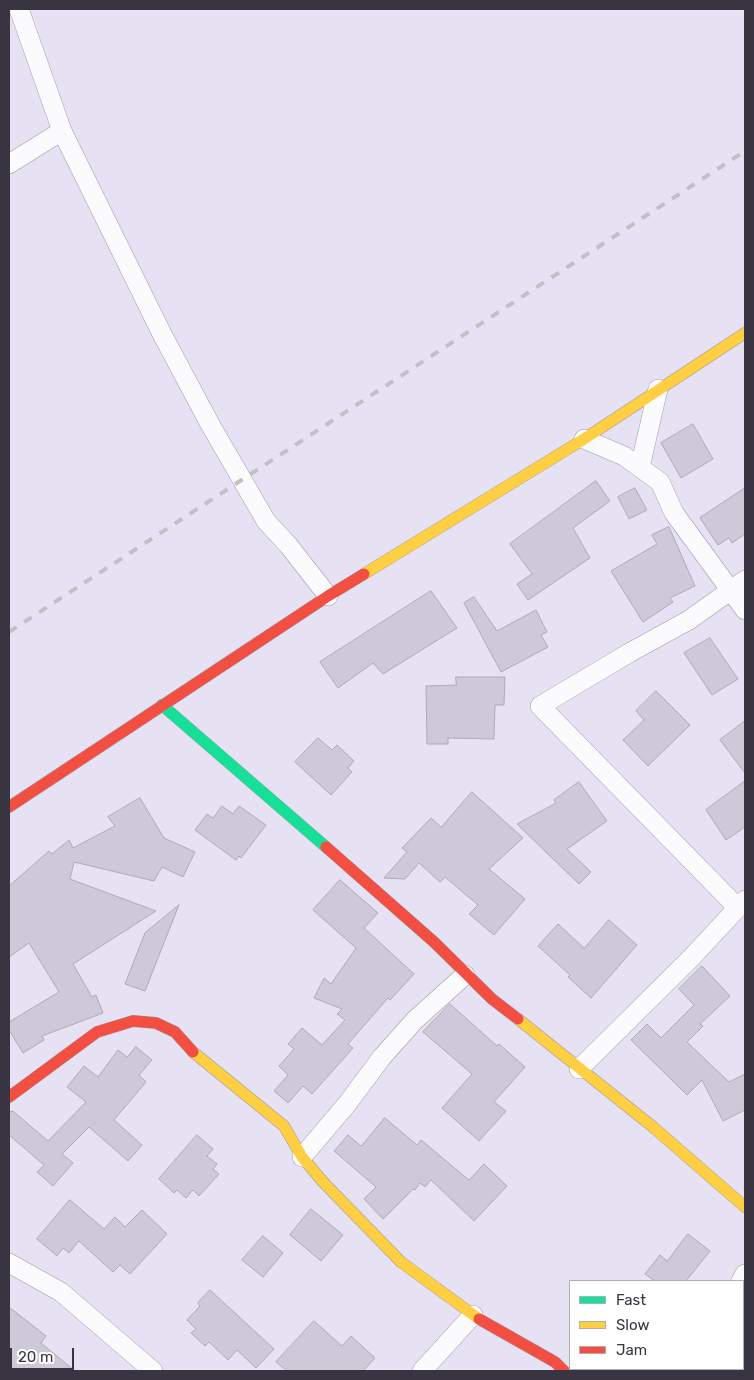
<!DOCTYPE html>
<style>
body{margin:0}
#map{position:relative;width:754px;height:1380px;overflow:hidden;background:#e7e1f4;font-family:Rubik,sans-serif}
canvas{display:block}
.frame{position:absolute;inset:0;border:10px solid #383442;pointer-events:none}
.legend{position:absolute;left:569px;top:1280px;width:175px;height:90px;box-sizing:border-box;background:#fff;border:1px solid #afaeb3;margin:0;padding:6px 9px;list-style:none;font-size:15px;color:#383442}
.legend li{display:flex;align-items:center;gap:10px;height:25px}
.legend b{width:25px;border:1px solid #afaeb3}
.scale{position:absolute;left:10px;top:1348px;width:64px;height:22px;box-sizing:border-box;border:2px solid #383442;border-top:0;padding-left:6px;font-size:15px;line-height:18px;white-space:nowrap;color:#383442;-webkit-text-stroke:4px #fff;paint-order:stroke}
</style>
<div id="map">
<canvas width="754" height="1380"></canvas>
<div class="frame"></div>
<ul class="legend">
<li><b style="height:6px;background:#16e098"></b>Fast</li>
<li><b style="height:6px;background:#ffcf43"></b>Slow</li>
<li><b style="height:6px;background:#f24e42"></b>Jam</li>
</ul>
<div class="scale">20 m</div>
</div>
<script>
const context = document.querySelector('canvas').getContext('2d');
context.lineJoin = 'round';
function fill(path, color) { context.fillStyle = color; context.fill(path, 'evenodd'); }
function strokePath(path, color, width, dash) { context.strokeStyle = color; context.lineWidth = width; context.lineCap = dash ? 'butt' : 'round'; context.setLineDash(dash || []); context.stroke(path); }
const building = new Path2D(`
 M 693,424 L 713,459 L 681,478 L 661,443 Z
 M 596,481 L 610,501 L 573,528 L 590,558 L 528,600 L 517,584 L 532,574 L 510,544 Z
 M 635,488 L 647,510 L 629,519 L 618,497 Z
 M 745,488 L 745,534 L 732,543 L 729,538 L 718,545 L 700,518 Z
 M 669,527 L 695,586 L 670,598 L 673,602 L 643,622 L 611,571 L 657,544 L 652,535 Z
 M 431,591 L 457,628 L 383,674 L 373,663 L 338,688 L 320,662 Z
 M 474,597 L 497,631 L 536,610 L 547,632 L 541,635 L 548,647 L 501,672 L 464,603 Z
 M 710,638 L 738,679 L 712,695 L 684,653 Z
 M 456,677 L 505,677 L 504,705 L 495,705 L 494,739 L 448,738 L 448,744 L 427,744 L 426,686 L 456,685 Z
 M 656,691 L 690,725 L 648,766 L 623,740 L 644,720 L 636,711 Z
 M 745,721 L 745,773 L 720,740 Z
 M 318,738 L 332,750 L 337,745 L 354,761 L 348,768 L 352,772 L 331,795 L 295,762 Z
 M 745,781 L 745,827 L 726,840 L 706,810 Z
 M 579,782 L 607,821 L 567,849 L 591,872 L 579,884 L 517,824 L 556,803 L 554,800 Z
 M 472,792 L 523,838 L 489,869 L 525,899 L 494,935 L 469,914 L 478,905 L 445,877 L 440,882 L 419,863 L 405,879 L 384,878 L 407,852 L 402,848 L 431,818 L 441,827 Z
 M 140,798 L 164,838 L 195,852 L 183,877 L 162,867 L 154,881 L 74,862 L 70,879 L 156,911 L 73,964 L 92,997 L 96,995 L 103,1013 L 42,1036 L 44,1040 L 23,1053 L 9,1030 L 9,1022 L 59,992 L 29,943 L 9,957 L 9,886 L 49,851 L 52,854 L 69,840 L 73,848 L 115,826 L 108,817 Z
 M 222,806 L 233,814 L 239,806 L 266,825 L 241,858 L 239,856 L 236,860 L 195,830 L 207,814 L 213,818 Z
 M 340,880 L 378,913 L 364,928 L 414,974 L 390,1000 L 388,998 L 348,1044 L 353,1048 L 312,1094 L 303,1086 L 288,1103 L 274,1091 L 288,1075 L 279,1066 L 294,1049 L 288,1044 L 302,1028 L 322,1045 L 345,1020 L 337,1014 L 342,1009 L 314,998 L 324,978 L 331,984 L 356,948 L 313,910 Z
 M 179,905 L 145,991 L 125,984 L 145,933 Z
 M 609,920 L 637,945 L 591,998 L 568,977 L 570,975 L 538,946 L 558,924 L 584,948 Z
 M 702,966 L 730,996 L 700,1024 L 703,1026 L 687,1042 L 729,1082 L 745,1074 L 745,1110 L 723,1121 L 702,1080 L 687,1095 L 631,1040 L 647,1024 L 661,1038 L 694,1005 L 679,989 Z
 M 450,1004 L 497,1046 L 499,1044 L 525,1067 L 494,1102 L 506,1111 L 479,1141 L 442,1108 L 472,1074 L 423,1032 Z
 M 136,1047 L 152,1060 L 139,1075 L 146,1082 L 114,1120 L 142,1145 L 128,1161 L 89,1127 L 62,1154 L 73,1163 L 53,1186 L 37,1172 L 44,1165 L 9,1135 L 9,1112 L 13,1111 L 48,1141 L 86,1102 L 67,1087 L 84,1066 L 98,1077 L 118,1050 L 127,1057 Z
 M 385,1118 L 417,1145 L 421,1140 L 469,1180 L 484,1164 L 507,1186 L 474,1221 L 431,1180 L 425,1187 L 420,1183 L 415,1190 L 413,1189 L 383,1219 L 364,1199 L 376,1187 L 334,1151 L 348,1135 L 361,1146 Z
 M 197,1135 L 213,1149 L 207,1156 L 217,1164 L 213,1169 L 219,1174 L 199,1196 L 193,1190 L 186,1198 L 177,1190 L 174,1193 L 159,1179 Z
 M 70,1200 L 104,1229 L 115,1217 L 125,1227 L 142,1210 L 167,1234 L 130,1274 L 120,1265 L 113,1272 L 79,1241 L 69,1253 L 63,1248 L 57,1256 L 37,1239 Z
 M 311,1209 L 343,1235 L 321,1261 L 290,1235 Z
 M 688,1234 L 710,1251 L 686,1281 L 655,1281 L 645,1274 L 660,1255 L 667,1261 Z
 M 263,1236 L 283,1253 L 263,1277 L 242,1260 Z
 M 210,1290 L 274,1349 L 256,1368 L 237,1350 L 228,1360 L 209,1342 L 205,1346 L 191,1333 L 196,1329 L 187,1320 L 200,1306 L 198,1303 Z
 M 9,1307 L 46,1336 L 41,1343 L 75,1371 L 9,1371 Z
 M 314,1321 L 342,1346 L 351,1336 L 375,1358 L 363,1371 L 287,1371 L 276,1362 Z`);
fill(building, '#cec9d8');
strokePath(building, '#aea9b8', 1);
const street = new Path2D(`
 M 19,9 L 62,131 L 162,334 L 211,426 L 266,521 L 289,546 L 328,596
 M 9,164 L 62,131
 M 584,439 L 624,456 L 660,482 L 674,513 L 745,610
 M 640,467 L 658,389
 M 738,908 L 540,706 L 629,653 L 689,620 L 745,580
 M 579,1069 L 691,958 L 745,900
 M 302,1157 L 347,1104 L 382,1057 L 415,1020 L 465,975
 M 9,1263 L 61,1292 L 153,1371
 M 741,1281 L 745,1274
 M 422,1371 L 473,1315
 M 693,1371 L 694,1369`);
const fast = new Path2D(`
 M 162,705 L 326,847`);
const slow = new Path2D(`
 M 364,574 L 584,439 L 745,333
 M 518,1019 L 653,1127 L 745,1207
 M 193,1052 L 284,1126 L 302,1157 L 324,1183 L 401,1262 L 479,1319`);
const jam = new Path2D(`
 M 9,807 L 328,596 L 364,574
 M 326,847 L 434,942 L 492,999 L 518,1019
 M 9,1097 L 97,1032 L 133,1021 L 156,1023 L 175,1032 L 193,1052
 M 479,1319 L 555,1362 L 564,1371`);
strokePath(street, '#9e9aa8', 20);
strokePath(fast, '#9e9aa8', 12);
strokePath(slow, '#9e9aa8', 12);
strokePath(jam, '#9e9aa8', 12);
strokePath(street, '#fbfafd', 19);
strokePath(fast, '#16e098', 11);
strokePath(slow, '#ffcf43', 11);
strokePath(jam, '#f24e42', 11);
strokePath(new Path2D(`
 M 9,632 L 745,151`), '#c2c0c5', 4, [9, 9]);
</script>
